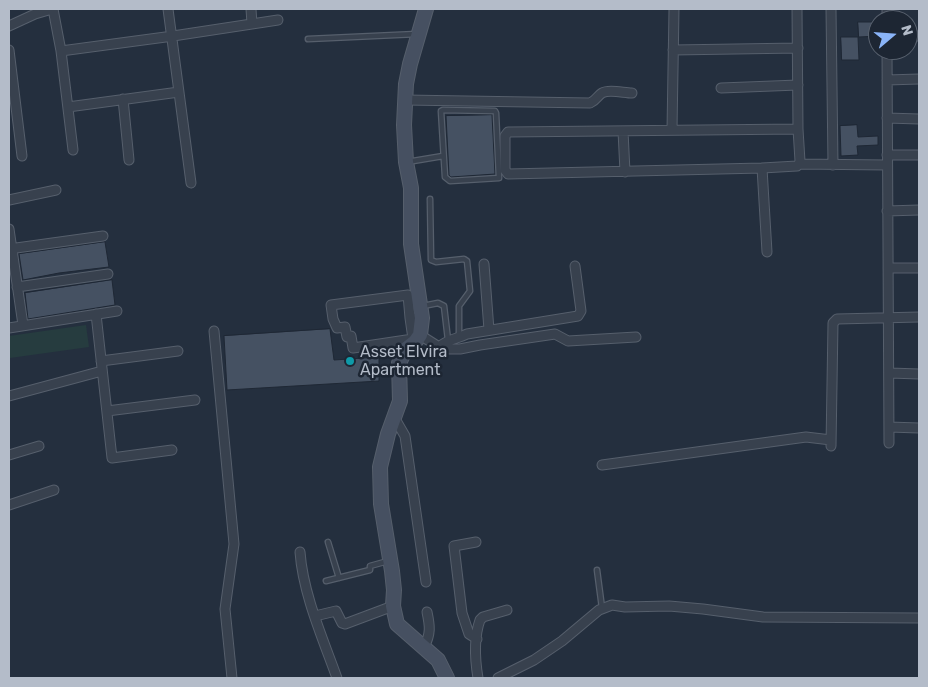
<!DOCTYPE html>
<style>
body{margin:0}
#map{position:relative;width:928px;height:687px;overflow:hidden;background:#242f3e;font-family:Rubik,sans-serif}
canvas{display:block}
.frame{position:absolute;inset:0;border:10px solid #b4bcc9;pointer-events:none}
.north{position:absolute;left:868px;top:10px;width:50px;height:50px;box-sizing:border-box;background:#1d2633;border:1px solid #59626f;border-radius:50%;rotate:72deg;font-size:14px;font-weight:700;line-height:20px;text-align:center;color:#b4bcc9}
.north::after{content:'';display:block;margin:auto;width:18px;height:22px;background:#8ab4f8;clip-path:polygon(50% 0,100% 100%,50% 72%,0 100%)}
</style>
<div id="map">
<canvas width="928" height="687"></canvas>
<div class="frame"></div>
<div class="north">N</div>
</div>
<script>
const context = document.querySelector('canvas').getContext('2d');
context.lineJoin = 'round';
function fill(path, color) { context.fillStyle = color; context.fill(path, 'evenodd'); }
function strokePath(path, color, width, dash) { context.strokeStyle = color; context.lineWidth = width; context.lineCap = dash ? 'butt' : 'round'; context.setLineDash(dash || []); context.stroke(path); }
function write(font, color, halo, rows, align = 'center') {
  context.font = font + ' Rubik,sans-serif'; context.lineWidth = 5; context.setLineDash([]); context.textBaseline = 'middle'; context.strokeStyle = halo; context.fillStyle = color; for (const [text, x, y, turn = 0] of rows) {
    context.save(); context.translate(x, y); context.rotate((+turn || 0) * Math.PI / 180); context.textAlign = isNaN(turn) ? turn : align; if (halo) context.strokeText(text, 0, 0); context.fillText(text, 0, 0); context.restore();
  }
}
fill(new Path2D(`
 M 86,325 L 89,347 L 10,358 L 9,336 Z`), '#263c3f');
const building = new Path2D(`
 M 858,22 L 878,22 L 878,36 L 859,37 Z
 M 841,37 L 858,37 L 859,60 L 842,60 Z
 M 492,115 L 495,174 L 451,177 L 449,175 L 446,116 Z
 M 857,125 L 858,137 L 878,136 L 878,145 L 857,146 L 858,155 L 841,156 L 840,126 Z
 M 105,242 L 109,267 L 59,273 L 23,280 L 19,254 Z
 M 112,280 L 115,305 L 28,319 L 25,293 Z
 M 330,329 L 334,360 L 379,357 L 379,381 L 227,390 L 224,336 Z`);
fill(building, '#455162');
strokePath(building, '#1f2835', 1);
const lane = new Path2D(`
 M 308,39 L 417,34
 M 443,110 L 495,111 L 496,113 L 499,178 L 450,181 L 445,177 L 441,111 Z
 M 407,162 L 443,156
 M 430,199 L 431,260 L 436,262 L 464,259 L 467,261 L 470,291 L 459,306 L 459,336
 M 423,306 L 438,303 L 444,306 L 448,340
 M 328,542 L 339,578
 M 597,570 L 602,608
 M 326,581 L 370,570 L 370,566 L 388,561`);
const street = new Path2D(`
 M 53,9 L 61,51 L 73,150
 M 168,9 L 191,183
 M 251,9 L 252,24
 M 797,9 L 798,129 L 800,161 L 799,164 L 797,166 L 762,168 L 508,174 L 505,170 L 505,136 L 508,132 L 798,129
 M 831,9 L 833,165
 M 887,9 L 887,20
 M 9,26 L 35,14 L 52,9
 M 908,36 L 919,36
 M 9,50 L 22,156
 M 673,50 L 798,48
 M 887,50 L 889,443
 M 61,51 L 173,36 L 278,20
 M 887,80 L 919,79
 M 721,88 L 798,85
 M 123,99 L 129,160
 M 405,100 L 590,103 C 597,100 597,96 602,93 C 609,89 624,93 632,93
 M 68,107 L 179,92
 M 887,118 L 919,119
 M 672,130 L 674,9
 M 623,131 L 625,172
 M 887,155 L 919,155
 M 799,164 L 887,165
 M 762,168 L 767,252
 M 9,200 L 56,190
 M 887,211 L 919,210
 M 9,229 L 23,325
 M 9,249 L 103,236
 M 484,264 L 489,330
 M 888,268 L 919,268
 M 17,287 L 108,274
 M 96,314 L 112,458 L 172,450
 M 410,318 L 413,339 L 353,348 L 351,336 L 347,337 L 345,327 L 337,328 L 333,319 L 331,305 L 408,295 L 410,318 L 422,318
 M 9,328 L 117,311
 M 214,331 L 234,544 L 225,609 L 232,678
 M 420,335 L 439,347 L 449,349 L 460,349 L 480,345 L 555,334 L 568,341 L 636,337
 M 439,347 C 448,339 457,339 467,334 L 578,316 L 581,311 L 575,266
 M 101,361 L 178,351
 M 890,373 L 919,374
 M 9,396 L 102,371
 M 107,411 L 195,400
 M 394,417 L 405,436 L 426,582
 M 889,427 L 919,428
 M 831,446 L 833,323 L 837,319 L 919,317
 M 9,455 L 39,446
 M 602,465 L 806,437 L 831,440
 M 9,505 L 54,490
 M 476,542 L 454,546 L 462,613 L 469,634 L 477,639
 M 300,552 C 303,594 323,639 337,678
 M 315,616 L 336,611 L 342,623 L 345,624 L 393,606
 M 424,647 C 431,634 430,626 427,612
 M 478,678 C 475,660 474,637 480,620 L 483,617 L 507,610
 M 498,678 L 534,660 L 562,641 L 599,610 L 612,605 L 625,607 L 669,606 L 703,609 L 763,617 L 919,618`);
const secondary = new Path2D(`
 M 426,9 L 410,64 L 406,84 L 404,125 L 406,162 L 411,188 L 411,244 L 422,318 L 420,335 L 415,342 L 406,349 L 399,363 L 400,401 L 388,434 L 380,467 L 381,504 L 392,571 L 394,590 L 393,606 L 397,624 L 438,660 L 447,678`);
strokePath(lane, '#565f6c', 7);
strokePath(street, '#565f6c', 11);
strokePath(secondary, '#565f6c', 16);
strokePath(lane, '#38414e', 4.5);
strokePath(street, '#38414e', 9);
strokePath(secondary, '#465061', 14);
for (const [x, y, r, color] of [
 [350,361,5,"#0f9aa8"]
]) { const dot = new Path2D(); dot.arc(x, y, r, 0, 2 * Math.PI); context.fillStyle = color; context.fill(dot); strokePath(dot, '#1d2633', 2); }
write('16px', '#b4bcc9', '#1d2633', [
 ["Asset Elvira",360,352],
 ["Apartment",360,370]
], 'left');
</script>
